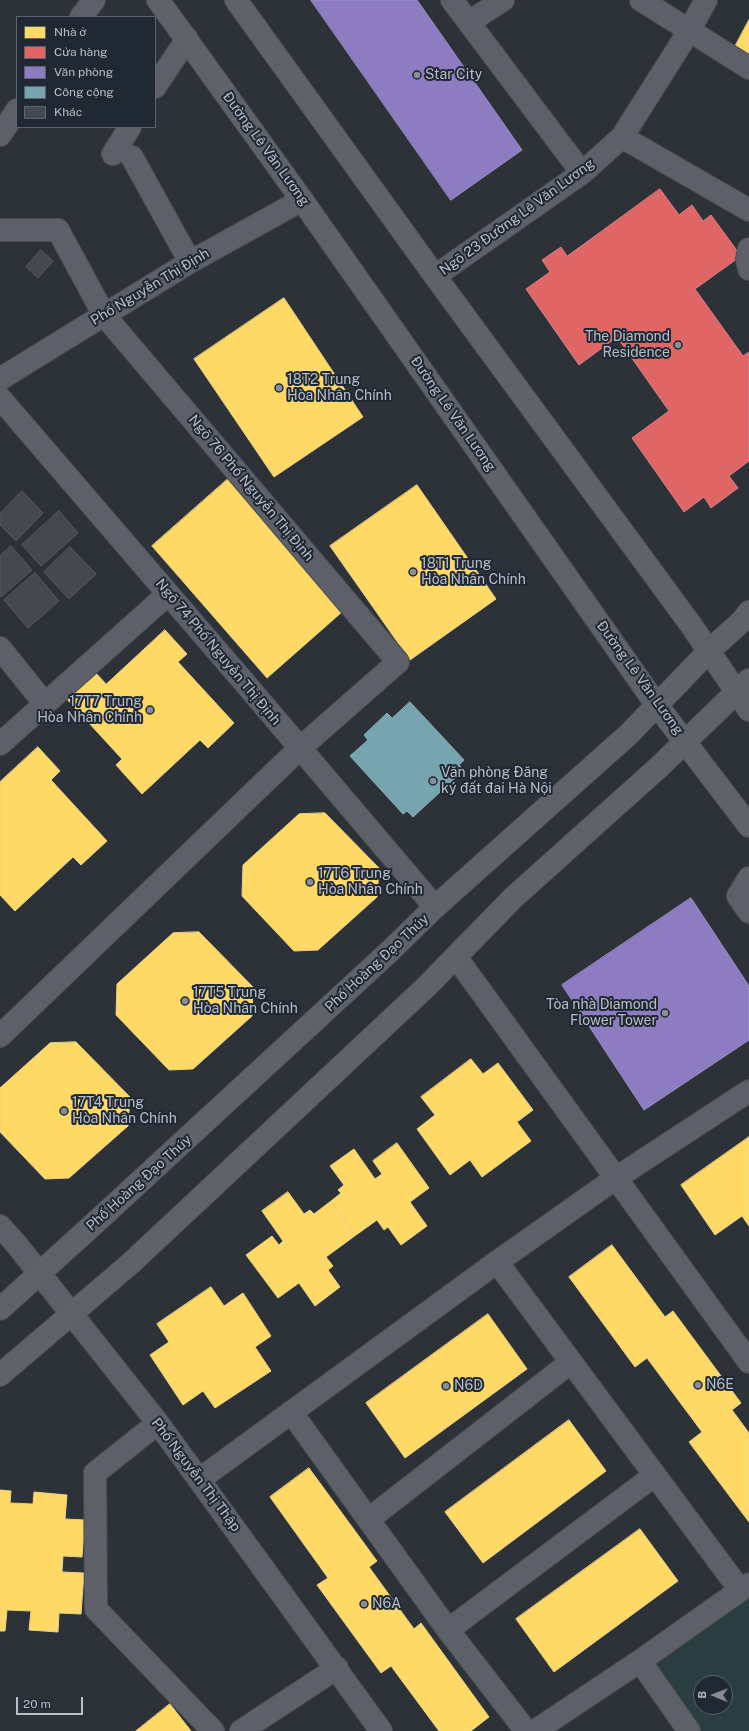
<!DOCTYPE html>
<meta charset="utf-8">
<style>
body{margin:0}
#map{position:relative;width:749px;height:1731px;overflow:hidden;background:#2d3239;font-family:"Public Sans",sans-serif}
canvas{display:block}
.legend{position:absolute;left:16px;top:16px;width:140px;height:112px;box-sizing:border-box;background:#202834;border:1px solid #5d6470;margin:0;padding:5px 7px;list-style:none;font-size:12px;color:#b8bfc9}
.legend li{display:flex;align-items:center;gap:8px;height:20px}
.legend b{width:20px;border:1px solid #5d6470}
.north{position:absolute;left:693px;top:1675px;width:40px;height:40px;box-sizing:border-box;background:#202834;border:1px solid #5d6470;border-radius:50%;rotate:271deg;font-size:11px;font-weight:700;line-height:16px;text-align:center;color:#b8bfc9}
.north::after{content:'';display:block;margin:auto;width:14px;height:18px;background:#878e97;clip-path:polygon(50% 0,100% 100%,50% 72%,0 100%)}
.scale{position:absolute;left:16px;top:1697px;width:67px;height:18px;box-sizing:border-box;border:2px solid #b8bfc9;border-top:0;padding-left:5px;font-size:12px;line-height:14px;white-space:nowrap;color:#b8bfc9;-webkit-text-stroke:3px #202834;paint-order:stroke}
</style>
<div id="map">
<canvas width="749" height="1731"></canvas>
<ul class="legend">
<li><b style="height:11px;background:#ffd966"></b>Nhà ở</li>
<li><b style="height:11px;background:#e06666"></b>Cửa hàng</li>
<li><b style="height:11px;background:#8e7cc3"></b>Văn phòng</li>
<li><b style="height:11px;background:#76a5af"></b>Công cộng</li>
<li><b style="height:11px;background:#45494f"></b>Khác</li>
</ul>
<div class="north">B</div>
<div class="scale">20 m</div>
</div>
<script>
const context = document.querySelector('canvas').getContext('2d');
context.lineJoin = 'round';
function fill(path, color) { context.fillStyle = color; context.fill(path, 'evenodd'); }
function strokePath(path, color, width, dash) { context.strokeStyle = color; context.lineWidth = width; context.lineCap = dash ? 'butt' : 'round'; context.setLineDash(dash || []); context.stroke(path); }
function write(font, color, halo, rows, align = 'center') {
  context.font = font + ' "Public Sans",sans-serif'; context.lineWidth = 4; context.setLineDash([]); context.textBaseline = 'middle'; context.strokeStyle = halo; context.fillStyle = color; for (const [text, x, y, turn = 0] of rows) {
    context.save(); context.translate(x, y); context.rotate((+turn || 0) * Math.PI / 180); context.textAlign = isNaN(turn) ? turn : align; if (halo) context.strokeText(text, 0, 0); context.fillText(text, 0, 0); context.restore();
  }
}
fill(new Path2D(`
 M 749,1584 L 749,1731 L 689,1731 L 640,1661 ZM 701,1683 L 725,1683 L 725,1707 L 701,1707 Z`), '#2a3d40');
const homes = new Path2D(`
 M 749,20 L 749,65 L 730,56 Z
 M 284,298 L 363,417 L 274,477 L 194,359 Z
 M 228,479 L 342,612 L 267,678 L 152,546 Z
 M 417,485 L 496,599 L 410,660 L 330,546 Z
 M 165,630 L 187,654 L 178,662 L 234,723 L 208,748 L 200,740 L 142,794 L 116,765 L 122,759 L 65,697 L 94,671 L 106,684 Z
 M 38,747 L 60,771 L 51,780 L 107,841 L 81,865 L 73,857 L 15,911 L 0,895 L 0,782 Z
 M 325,813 L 379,868 L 377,897 L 318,950 L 294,951 L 242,896 L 243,865 L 299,814 Z
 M 199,932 L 253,987 L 252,1016 L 193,1069 L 169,1070 L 116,1015 L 117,984 L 173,933 Z
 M 76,1042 L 130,1097 L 128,1126 L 69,1178 L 45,1179 L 0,1132 L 0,1088 L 50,1043 Z
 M 471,1059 L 483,1074 L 498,1063 L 533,1110 L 517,1122 L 531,1141 L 482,1177 L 470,1160 L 450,1175 L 417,1129 L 435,1115 L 421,1097 Z
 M 749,1137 L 749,1226 L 742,1216 L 715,1235 L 681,1185 Z
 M 397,1143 L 429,1188 L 410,1202 L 427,1226 L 401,1245 L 388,1227 L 384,1230 L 377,1220 L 356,1235 L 331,1201 L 341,1193 L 338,1190 L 344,1185 L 330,1166 L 354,1149 L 375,1179 L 382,1174 L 373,1161 Z
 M 288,1192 L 304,1214 L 310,1210 L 314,1214 L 331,1201 L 356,1235 L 326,1257 L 333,1266 L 328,1270 L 340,1287 L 315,1306 L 299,1283 L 278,1298 L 246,1255 L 272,1236 L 279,1245 L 283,1241 L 262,1211 Z
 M 612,1245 L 665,1317 L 673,1311 L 741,1403 L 732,1410 L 749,1433 L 749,1522 L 689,1442 L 702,1432 L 647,1358 L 635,1367 L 569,1277 Z
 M 211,1287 L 224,1306 L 243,1293 L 271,1336 L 255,1347 L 271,1371 L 215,1408 L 203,1391 L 183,1405 L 150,1355 L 169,1342 L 157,1324 Z
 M 488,1314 L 527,1369 L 405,1458 L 366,1403 Z
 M 569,1420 L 606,1471 L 483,1563 L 445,1512 Z
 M 309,1468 L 377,1561 L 369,1567 L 414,1629 L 421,1623 L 489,1717 L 471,1731 L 439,1731 L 391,1666 L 381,1673 L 317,1585 L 328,1578 L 270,1497 Z
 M 0,1490 L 11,1491 L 10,1503 L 33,1504 L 34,1492 L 67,1495 L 65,1519 L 85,1520 L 82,1557 L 63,1556 L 62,1572 L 84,1573 L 81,1614 L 59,1613 L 58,1632 L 29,1630 L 31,1611 L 7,1610 L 5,1631 L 0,1631 Z
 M 640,1529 L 678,1581 L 554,1672 L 516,1619 Z
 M 170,1704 L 191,1731 L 136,1731 Z`);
fill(homes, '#ffd966');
strokePath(homes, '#ead184', 1);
const shops = new Path2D(`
 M 660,189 L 679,215 L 692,205 L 703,221 L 711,215 L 741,256 L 695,289 L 743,356 L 749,352 L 749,461 L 729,476 L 738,488 L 711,508 L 704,497 L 684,512 L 632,438 L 669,411 L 617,337 L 579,365 L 526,289 L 550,272 L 542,260 L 561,247 L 567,256 Z`);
fill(shops, '#e06666');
strokePath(shops, '#d48184', 1);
const offices = new Path2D(`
 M 311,0 L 417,0 L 522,150 L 451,200 Z
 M 691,898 L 749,986 L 749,1040 L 644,1110 L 562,985 Z`);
fill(offices, '#8e7cc3');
strokePath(offices, '#9b90c5', 1);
const public = new Path2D(`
 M 410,702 L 464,760 L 459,765 L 464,770 L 413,817 L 407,811 L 403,814 L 350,756 L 368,740 L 364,735 L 387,713 L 392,718 Z`);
fill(public, '#76a5af');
strokePath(public, '#8aadb7', 1);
const building = new Path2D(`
 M 41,250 L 53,261 L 38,278 L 26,267 Z
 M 22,491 L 43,513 L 16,541 L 0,525 L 0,514 Z
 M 59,511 L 78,533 L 41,566 L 22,545 Z
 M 11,546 L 32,570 L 1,597 L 0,596 L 0,556 Z
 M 70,547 L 96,574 L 69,599 L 44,572 Z
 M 35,573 L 59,601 L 28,628 L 4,600 Z`);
fill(building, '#45494f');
strokePath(building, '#555a61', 1);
const minor = new Path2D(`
 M 452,0 L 582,173
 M 641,0 L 749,68
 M 81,17 L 94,0
 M 469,22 L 503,0
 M 155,87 L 187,39
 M 0,135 L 17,110
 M 622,137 L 749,210
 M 113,154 L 130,127
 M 132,157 L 190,262
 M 0,230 L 58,230 L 104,315 L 398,662 L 299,749 L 0,1036
 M 749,249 L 747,259 L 749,269
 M 435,276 L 582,173 L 622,137 L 689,31 L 706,0
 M 0,379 L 190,262 L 302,200
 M 0,398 L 250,689 L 435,907
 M 0,648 L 45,704
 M 0,744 L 168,594
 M 749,878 L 738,896 L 749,912
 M 456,957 L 749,1362
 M 0,1226 L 17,1245 L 158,1423 L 381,1731
 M 497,1262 L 740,1590
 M 291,1412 L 448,1630 L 526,1731
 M 158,1423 L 95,1473 L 96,1609 L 213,1731
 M 200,1479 L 497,1262 L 616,1178 L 749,1091
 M 369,1519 L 571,1362
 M 448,1630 L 655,1475
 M 640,1661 L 689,1731
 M 241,1731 L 337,1668
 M 535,1731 L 640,1661 L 749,1584`);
const major = new Path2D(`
 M 158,0 L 302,200 L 656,704 L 749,826
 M 236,0 L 435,276 L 691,625 L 749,710
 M 0,1309 L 96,1222 L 390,951 L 435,907 L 629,734 L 709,651 L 742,621 L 749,612
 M 0,1375 L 131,1263 L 426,987 L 514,897 L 659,767 L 749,680`);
strokePath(minor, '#4a4e54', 24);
strokePath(major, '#4b4f56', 24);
strokePath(minor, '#5d6068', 22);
strokePath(major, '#5f6369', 22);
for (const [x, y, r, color] of [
 [417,75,4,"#878e97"],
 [678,345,4,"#878e97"],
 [279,388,4,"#878e97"],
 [413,572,4,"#878e97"],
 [150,710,4,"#878e97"],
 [433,781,4,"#878e97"],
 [310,882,4,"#878e97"],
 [185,1001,4,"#878e97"],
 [665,1013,4,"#878e97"],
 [64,1111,4,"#878e97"],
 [698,1385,4,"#878e97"],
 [446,1386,4,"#878e97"],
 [364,1604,4,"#878e97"]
]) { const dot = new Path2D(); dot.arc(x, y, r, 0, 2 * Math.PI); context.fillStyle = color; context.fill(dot); strokePath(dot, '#202834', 1.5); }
write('14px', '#b8bfc9', '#202834', [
 ["Star City",425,75],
 ["The Diamond",670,337,"right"],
 ["Residence",670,353,"right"],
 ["18T2 Trung",287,380],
 ["Hòa Nhân Chính",287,396],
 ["18T1 Trung",421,564],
 ["Hòa Nhân Chính",421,580],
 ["17T7 Trung",142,702,"right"],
 ["Hòa Nhân Chính",142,718,"right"],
 ["Văn phòng Đăng",441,773],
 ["ký đất đai Hà Nội",441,789],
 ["17T6 Trung",318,874],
 ["Hòa Nhân Chính",318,890],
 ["17T5 Trung",193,993],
 ["Hòa Nhân Chính",193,1009],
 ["Tòa nhà Diamond",657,1005,"right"],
 ["Flower Tower",657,1021,"right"],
 ["17T4 Trung",72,1103],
 ["Hòa Nhân Chính",72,1119],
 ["N6E",706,1385],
 ["N6D",454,1386],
 ["N6A",372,1604]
], 'left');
write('14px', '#b8bfc9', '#202834', [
 ["Đường Lê Văn Lương",266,149,54],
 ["Ngõ 23 Đường Lê Văn Lương",517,217,-36],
 ["Phố Nguyễn Thị Định",150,287,-31],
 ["Đường Lê Văn Lương",453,414,55],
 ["Ngõ 76 Phố Nguyễn Thị Định",251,488,50],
 ["Ngõ 74 Phố Nguyễn Thị Định",218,652,50],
 ["Đường Lê Văn Lương",640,678,54],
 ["Phố Hoàng Đạo Thúy",377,963,-43],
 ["Phố Hoàng Đạo Thúy",139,1183,-42],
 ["Phố Nguyễn Thị Thập",196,1475,53]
]);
</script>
